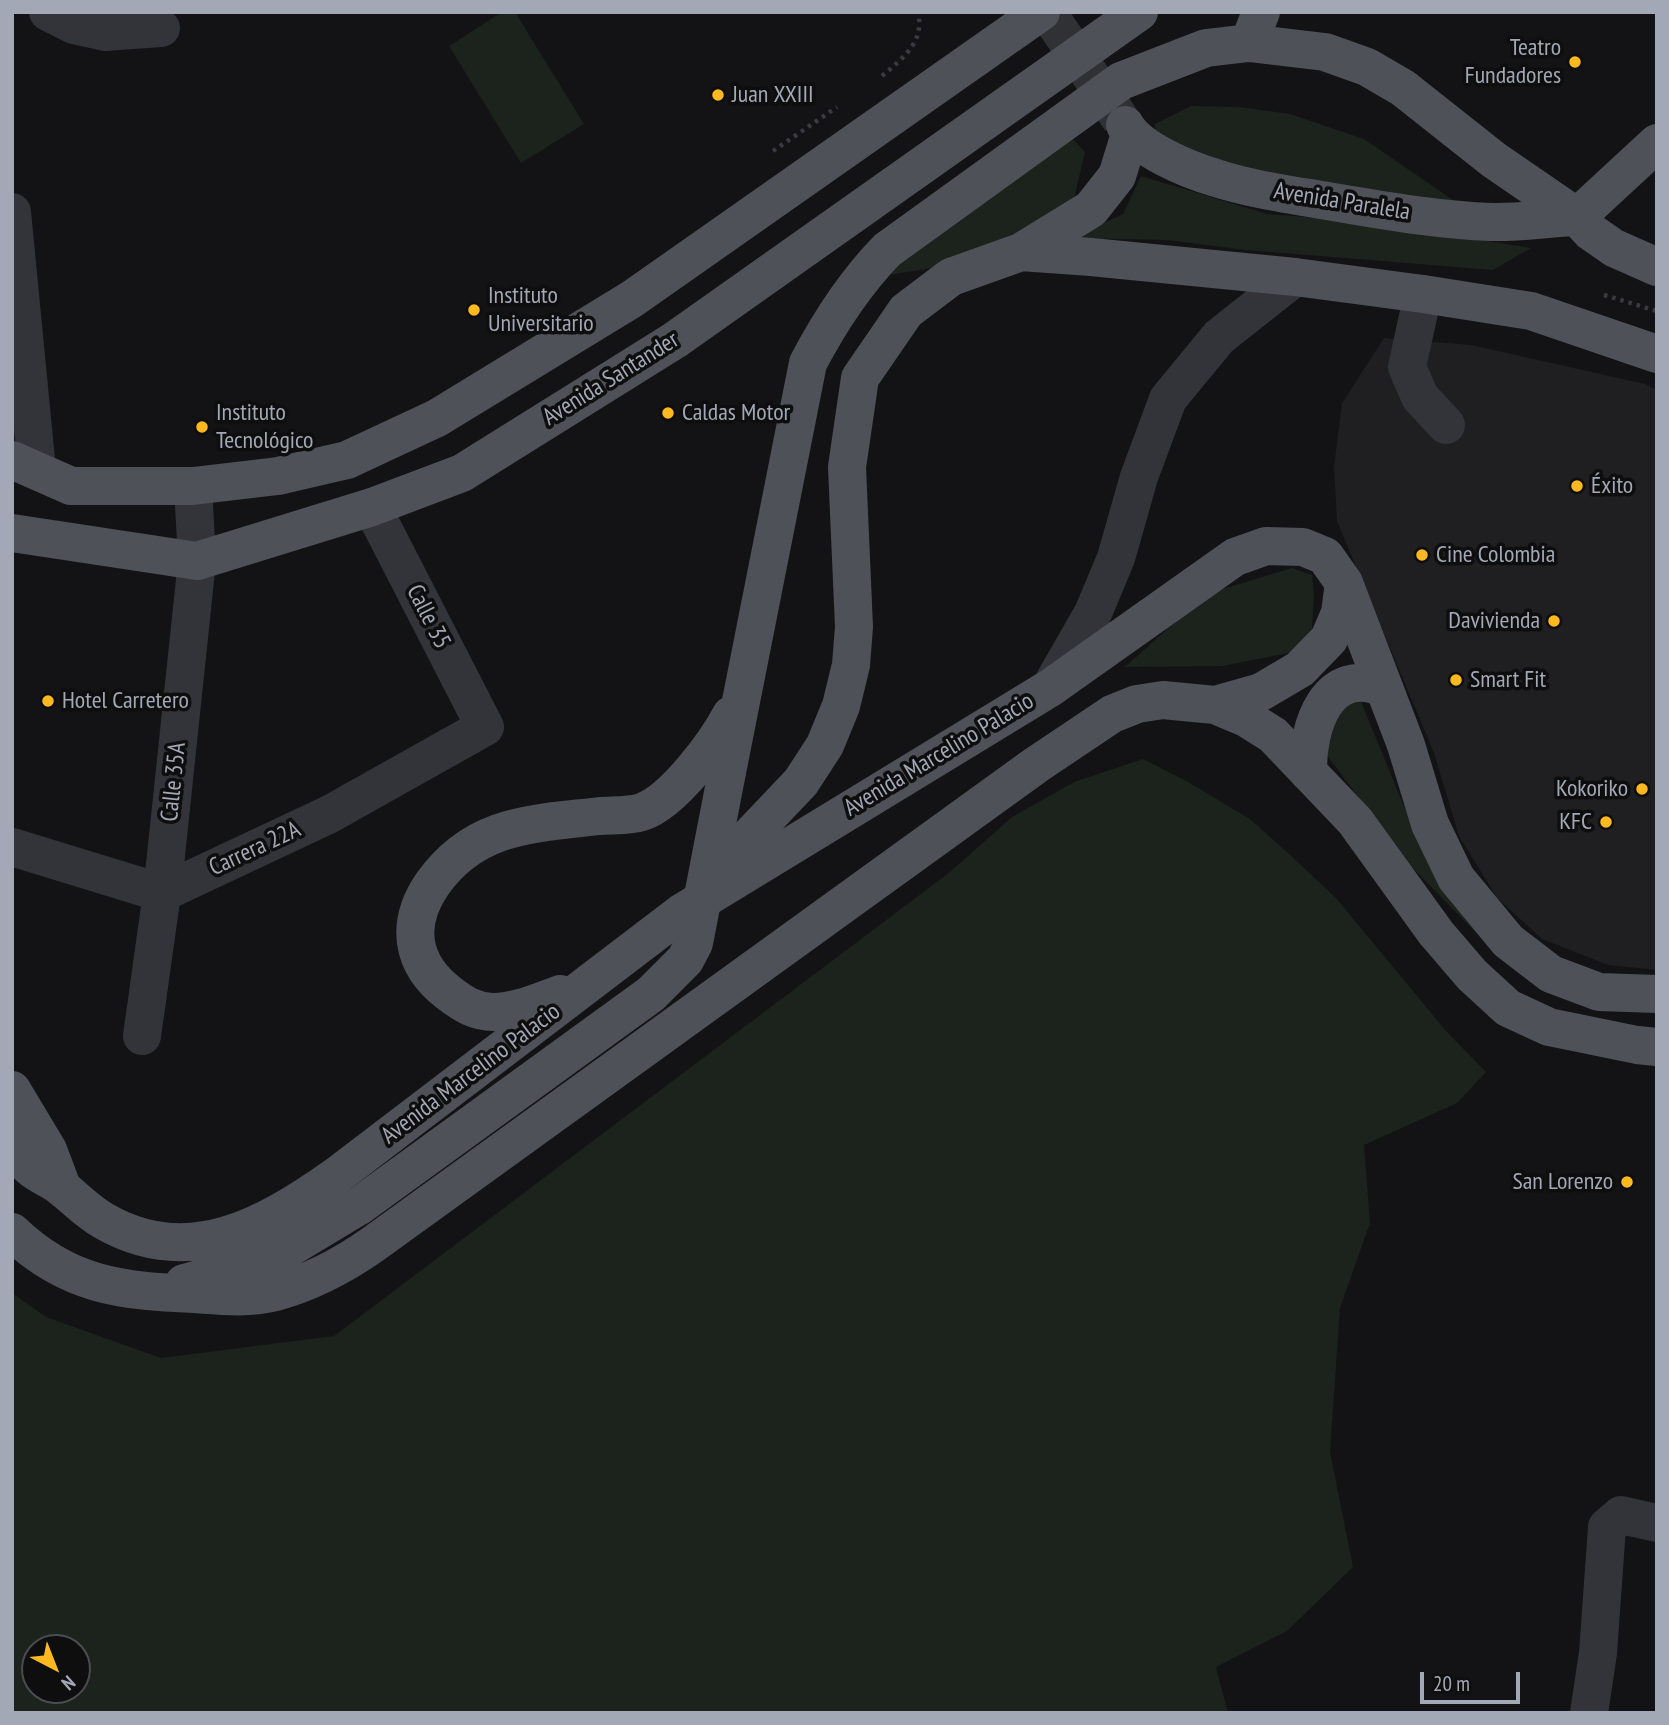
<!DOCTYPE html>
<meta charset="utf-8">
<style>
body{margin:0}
#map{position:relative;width:1669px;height:1725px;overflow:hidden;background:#131315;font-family:"PT Sans Narrow",sans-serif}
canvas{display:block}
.frame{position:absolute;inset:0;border:14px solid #a3a8b6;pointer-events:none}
.north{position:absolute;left:21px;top:1634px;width:70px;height:70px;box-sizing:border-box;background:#0e0e0f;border:2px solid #4a4c52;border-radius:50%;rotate:138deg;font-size:19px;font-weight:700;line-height:28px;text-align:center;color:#a3a8b6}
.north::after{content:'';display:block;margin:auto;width:24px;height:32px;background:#feb921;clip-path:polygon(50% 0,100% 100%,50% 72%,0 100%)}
.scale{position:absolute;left:1420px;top:1672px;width:100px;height:32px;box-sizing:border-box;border:4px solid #a3a8b6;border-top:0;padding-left:9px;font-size:21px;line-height:24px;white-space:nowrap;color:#a3a8b6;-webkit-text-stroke:5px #0e0e0f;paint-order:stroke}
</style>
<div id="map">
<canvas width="1669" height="1725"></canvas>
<div class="frame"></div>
<div class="north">N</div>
<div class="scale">20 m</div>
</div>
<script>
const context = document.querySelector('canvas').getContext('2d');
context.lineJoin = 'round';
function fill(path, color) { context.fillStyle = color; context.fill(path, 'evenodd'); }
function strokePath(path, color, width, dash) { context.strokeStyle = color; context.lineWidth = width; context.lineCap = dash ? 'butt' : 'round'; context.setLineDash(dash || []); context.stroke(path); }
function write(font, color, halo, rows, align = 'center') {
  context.font = font + ' "PT Sans Narrow",sans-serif'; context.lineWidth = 7; context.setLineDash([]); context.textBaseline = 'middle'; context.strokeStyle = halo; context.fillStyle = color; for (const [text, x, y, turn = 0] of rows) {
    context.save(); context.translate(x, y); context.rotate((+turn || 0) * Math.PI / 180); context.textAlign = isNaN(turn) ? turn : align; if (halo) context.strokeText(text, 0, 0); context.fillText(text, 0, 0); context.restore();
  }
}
fill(new Path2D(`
 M 1384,338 L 1471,345 L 1645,384 L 1657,390 L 1657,970 L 1608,965 L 1542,939 L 1497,898 L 1459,836 L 1434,753 L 1337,521 L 1334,467 L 1342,403 Z`), '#1f1f22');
fill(new Path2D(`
 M 502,12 L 515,12 L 584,124 L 521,163 L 449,46 Z
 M 1191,106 L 1240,107 L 1290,114 L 1364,139 L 1453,200 L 1449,210 L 1197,161 L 1155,133 L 1155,124 Z
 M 1073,139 L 1085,152 L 1072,207 L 980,260 L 877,277 Z
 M 1141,176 L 1267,214 L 1362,221 L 1531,248 L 1493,270 L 1246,250 L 1166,240 L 1072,238 L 1123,214 Z
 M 1292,568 L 1312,575 L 1314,596 L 1312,628 L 1293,652 L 1223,666 L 1125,667 L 1206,594 Z
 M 1357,692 L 1421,848 L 1488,945 L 1407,862 L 1320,746 L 1337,714 Z
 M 1143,759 L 1190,783 L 1250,819 L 1288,853 L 1336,898 L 1446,1031 L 1486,1072 L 1457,1103 L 1364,1145 L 1370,1223 L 1340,1308 L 1330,1452 L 1353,1567 L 1287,1631 L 1216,1667 L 1228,1713 L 12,1713 L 12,1293 L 46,1317 L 161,1358 L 334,1336 L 950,872 L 1012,817 L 1074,782 ZM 77,1648 L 77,1690 L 35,1690 L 35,1648 Z`), '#1b231c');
strokePath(new Path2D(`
 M 1047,12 L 1121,120`), '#303135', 38, [38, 19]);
strokePath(new Path2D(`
 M 882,76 C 903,58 925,42 918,12
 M 773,151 L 837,107
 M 1604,295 L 1657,311`), '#393b41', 4.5, [3.5, 5]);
strokePath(new Path2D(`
 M 48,12 L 74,25 L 105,32 L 161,28
 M 12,212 L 37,470
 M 1423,294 L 1407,367 L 1420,397 L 1446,425
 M 1050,688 L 1093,613 L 1116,558 L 1139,477 L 1168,399 L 1219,337 L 1295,277
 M 12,847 L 162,893 L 330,814 L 485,727 L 372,507
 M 142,1036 L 162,893 L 197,561 L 193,486
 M 1589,1713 L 1598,1653 L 1607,1527 L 1621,1515 L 1657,1523`), '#33343a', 38);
strokePath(new Path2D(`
 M 1249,43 L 1261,12
 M 1125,125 C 1139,150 1189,170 1216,178 C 1250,189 1286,194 1321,200 C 1377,209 1434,220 1491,222 C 1519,223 1548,218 1577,217
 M 1577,217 L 1657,143
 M 1021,252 L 1091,209 L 1117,176 L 1130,134
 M 12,460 L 71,486 L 193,486 L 278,476 L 347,460 L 437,418 L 632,299 L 1041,12
 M 12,533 L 197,561 L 372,507 L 462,473 L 675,340 L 1139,12
 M 1215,705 L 1261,692 L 1300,669 L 1329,639 L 1340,613 L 1344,583
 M 727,772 L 808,363 C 830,321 854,284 887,250 L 1121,81 L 1206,48 L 1249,43 L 1325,52 L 1367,67 L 1403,88 L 1494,160 L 1577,217 L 1591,232 L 1614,248 L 1657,267
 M 1308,772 C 1307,727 1327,664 1384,688
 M 707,881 L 801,782 L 825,745 L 841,706 L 851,665 L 854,627 L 847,467 L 860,378 L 906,311 L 951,277 L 1021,252 L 1091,257 L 1295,277 L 1423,294 L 1531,311 L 1657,354
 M 560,994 C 538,1002 516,1012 493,1012 C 476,1012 463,1004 450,994 C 410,964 405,923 433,883 C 476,823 533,824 600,816 C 613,815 630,816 642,812 C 674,801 716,743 731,715
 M 12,1090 L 48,1150 L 62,1187
 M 12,1148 C 18,1155 24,1162 31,1168 C 40,1176 53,1180 62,1188 C 76,1199 88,1212 104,1221 C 189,1270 265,1226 336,1176 L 681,913 L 1050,688 L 1235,557 L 1266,546 L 1303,547 L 1325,556 L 1344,583 L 1406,745 L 1430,824 L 1456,878 L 1508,941 L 1551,974 L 1599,992 L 1657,994
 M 12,1232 C 68,1286 122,1291 195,1294 C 221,1296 250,1299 276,1292 C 312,1282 342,1266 372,1245 L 1036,765 L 1112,714 L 1137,704 L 1163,700 L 1215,705 L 1246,718 L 1273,735 L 1355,821 L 1436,933 L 1472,975 L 1508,1008 L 1549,1027 L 1637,1045 L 1657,1047
 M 184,1283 L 236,1269 L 286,1250 L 359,1206`), '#4f5159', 38);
strokePath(new Path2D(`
 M 359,1206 L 651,994 L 685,960 L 694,943 L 727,772`), '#4f5159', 38);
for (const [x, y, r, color] of [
 [1575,62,7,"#feb921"],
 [718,95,7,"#feb921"],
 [474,310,7,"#feb921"],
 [668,413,7,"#feb921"],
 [202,427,7,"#feb921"],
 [1577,486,7,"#feb921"],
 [1422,555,7,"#feb921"],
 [1554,621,7,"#feb921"],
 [1456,680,7,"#feb921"],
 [48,701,7,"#feb921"],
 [1642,789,7,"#feb921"],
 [1606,822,7,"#feb921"],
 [1627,1182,7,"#feb921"]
]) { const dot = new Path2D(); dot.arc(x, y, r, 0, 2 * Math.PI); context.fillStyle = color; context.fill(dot); strokePath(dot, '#0e0e0f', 2.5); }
write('24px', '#a3a8b6', '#0e0e0f', [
 ["Teatro",1561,48,"right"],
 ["Fundadores",1561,76,"right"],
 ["Juan XXIII",732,95],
 ["Instituto",488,296],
 ["Universitario",488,324],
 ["Instituto",216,413],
 ["Tecnológico",216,441],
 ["Caldas Motor",682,413],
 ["Éxito",1591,486],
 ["Cine Colombia",1436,555],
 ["Davivienda",1540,621,"right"],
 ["Smart Fit",1470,680],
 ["Hotel Carretero",62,701],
 ["Kokoriko",1628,789,"right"],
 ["KFC",1592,822,"right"],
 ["San Lorenzo",1613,1182,"right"]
], 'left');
write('24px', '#a3a8b6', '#0e0e0f', [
 ["Avenida Paralela",1342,202,9],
 ["Avenida Santander",611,379,-32],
 ["Calle 35",428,617,63],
 ["Avenida Marcelino Palacio",939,755,-31],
 ["Calle 35A",174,782,-84],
 ["Carrera 22A",255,849,-25],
 ["Avenida Marcelino Palacio",471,1074,-37]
]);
</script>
